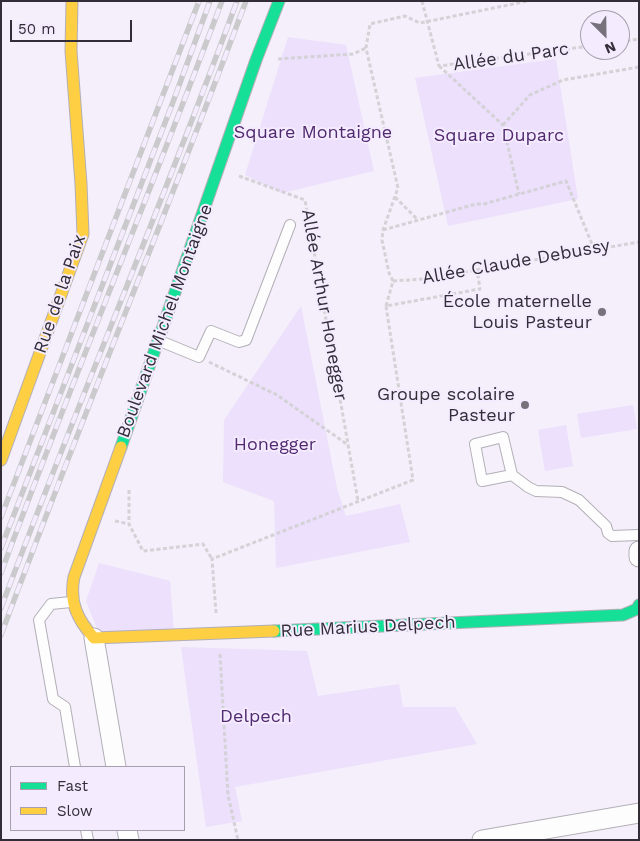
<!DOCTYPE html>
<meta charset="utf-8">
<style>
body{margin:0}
#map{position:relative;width:640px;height:841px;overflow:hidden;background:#f4effa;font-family:"Work Sans",sans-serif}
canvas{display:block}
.frame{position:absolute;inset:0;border:2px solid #322d37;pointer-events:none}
.legend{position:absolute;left:10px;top:766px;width:175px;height:65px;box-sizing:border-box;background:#f4ebfe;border:1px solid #a69fae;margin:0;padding:6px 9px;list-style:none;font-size:15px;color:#322d37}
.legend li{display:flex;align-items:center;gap:10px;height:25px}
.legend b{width:25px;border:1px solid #a69fae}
.north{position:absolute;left:580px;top:10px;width:50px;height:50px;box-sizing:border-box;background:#f4ebfe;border:1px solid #a69fae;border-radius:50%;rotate:157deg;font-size:14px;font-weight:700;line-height:20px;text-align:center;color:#322d37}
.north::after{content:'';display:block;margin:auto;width:18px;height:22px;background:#76717b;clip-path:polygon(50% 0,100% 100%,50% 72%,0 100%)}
.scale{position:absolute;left:10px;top:20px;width:122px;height:22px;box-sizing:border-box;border:2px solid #322d37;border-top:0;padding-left:6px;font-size:15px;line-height:18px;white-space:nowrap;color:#322d37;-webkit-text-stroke:4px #f4ebfe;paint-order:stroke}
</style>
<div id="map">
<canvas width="640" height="841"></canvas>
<div class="frame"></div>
<ul class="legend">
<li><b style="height:6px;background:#16e098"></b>Fast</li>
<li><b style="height:6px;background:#ffcf43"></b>Slow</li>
</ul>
<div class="north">N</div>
<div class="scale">50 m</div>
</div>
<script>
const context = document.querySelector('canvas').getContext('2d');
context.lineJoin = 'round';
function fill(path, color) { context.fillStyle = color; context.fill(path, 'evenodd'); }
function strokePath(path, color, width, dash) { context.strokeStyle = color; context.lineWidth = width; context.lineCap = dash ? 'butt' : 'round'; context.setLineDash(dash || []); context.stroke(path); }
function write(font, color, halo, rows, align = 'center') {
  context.font = font + ' "Work Sans",sans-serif'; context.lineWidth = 4; context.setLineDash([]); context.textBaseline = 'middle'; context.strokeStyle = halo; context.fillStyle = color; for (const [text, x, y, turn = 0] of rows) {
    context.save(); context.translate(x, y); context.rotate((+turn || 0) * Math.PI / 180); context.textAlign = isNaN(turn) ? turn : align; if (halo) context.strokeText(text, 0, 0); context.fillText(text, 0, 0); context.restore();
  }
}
fill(new Path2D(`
 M 288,37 L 346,45 L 374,171 L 282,193 L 245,175 Z
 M 556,59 L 578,199 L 448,226 L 415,78 Z
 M 301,306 L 337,488 L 346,516 L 400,504 L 410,542 L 276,568 L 274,501 L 223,482 L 224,420 Z
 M 633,405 L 637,429 L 581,438 L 577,414 Z
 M 566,425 L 573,466 L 545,471 L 538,430 Z
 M 99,563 L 170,581 L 174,631 L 98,631 L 86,601 Z
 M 181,647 L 307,651 L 318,696 L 399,684 L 403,707 L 455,707 L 477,744 L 235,787 L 242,821 L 206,827 Z`), '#ece0fc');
const lane = new Path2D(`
 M 160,341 L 199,357 L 211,331 L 239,342 L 246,340 L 290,225
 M 512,475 L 482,481 L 475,444 L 503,437 L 512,475 L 528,487 L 536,491 L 562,492 L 579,500 L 606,526 L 608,533 L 612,536 L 639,535
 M 71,602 L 51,604 L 39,620 L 53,699 L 65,707 L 75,767
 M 86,830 L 88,840`);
const street = new Path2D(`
 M 639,551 L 639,557
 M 94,638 L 116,767
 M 127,830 L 129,840
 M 482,840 L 639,813`);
const fast = new Path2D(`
 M 121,447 L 256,60 L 279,1
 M 274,631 L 623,615 L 637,609 L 639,605`);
const slow = new Path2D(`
 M 121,447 L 74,577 C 69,602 77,619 94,638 L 274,631
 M 1,460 L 83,234 L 81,184 L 71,51 L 72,1`);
strokePath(lane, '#b3afb7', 12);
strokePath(street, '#b3afb7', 21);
strokePath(fast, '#b3afb7', 13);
strokePath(slow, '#b3afb7', 13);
strokePath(new Path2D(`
 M 422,1 L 439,66 L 590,46
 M 620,42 L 639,39
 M 278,59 L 353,54 L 366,48
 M 439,66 L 503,125 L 519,194
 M 503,125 L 530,95 L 563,80 L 639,67
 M 239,176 L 305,200 L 358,501
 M 395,197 L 418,220
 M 383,230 L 476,204 L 484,204 L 566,181 L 594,249
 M 393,281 L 389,273 L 382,240 L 383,230 L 398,188 L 366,48 L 370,24 L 405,16 L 420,23 L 528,1
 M 393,281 L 424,279 L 639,242
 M 386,306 L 393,281
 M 209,362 L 277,395 L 348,445
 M 129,490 L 129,524 L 143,551 L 203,544 L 212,559
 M 115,521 L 129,524
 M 216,613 L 212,559 L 413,480 L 386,306 L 480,289 L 477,269
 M 220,654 L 228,795 L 238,840`), '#d4d2d7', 3, [4, 2.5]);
strokePath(lane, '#fdfdfe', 10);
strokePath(street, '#fdfdfe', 19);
strokePath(fast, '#16e098', 11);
strokePath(slow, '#ffcf43', 11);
const rail = new Path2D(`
 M 1,517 L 199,1
 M 1,548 L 173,102 L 210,1
 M 1,573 C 72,381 150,193 222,1
 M 1,608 C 77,405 162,205 237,1
 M 1,635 C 80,422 167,213 246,1`);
strokePath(rail, '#cacacc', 5.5);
strokePath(rail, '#f4ebfe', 4, [11]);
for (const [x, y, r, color] of [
 [602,312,5,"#76717b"],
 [525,405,5,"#76717b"]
]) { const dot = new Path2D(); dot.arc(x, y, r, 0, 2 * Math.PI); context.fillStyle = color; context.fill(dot); strokePath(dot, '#f4ebfe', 2); }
write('18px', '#322d37', '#f4ebfe', [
 ["Allée du Parc",511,57,-8],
 ["Allée Claude Debussy",516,262,-10],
 ["Rue de la Paix",60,294,-71],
 ["Allée Arthur Honegger",324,305,80],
 ["Boulevard Michel Montaigne",165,321,-70],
 ["Rue Marius Delpech",368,627,-3]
]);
write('18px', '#50296f', '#f4ebfe', [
 ["Square Montaigne",313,133],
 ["Square Duparc",499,136],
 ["Honegger",275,445],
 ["Delpech",256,717]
]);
write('18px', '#322d37', '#f4ebfe', [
 ["École maternelle",592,302],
 ["Louis Pasteur",592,323],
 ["Groupe scolaire",515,395],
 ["Pasteur",515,416]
], 'right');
</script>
